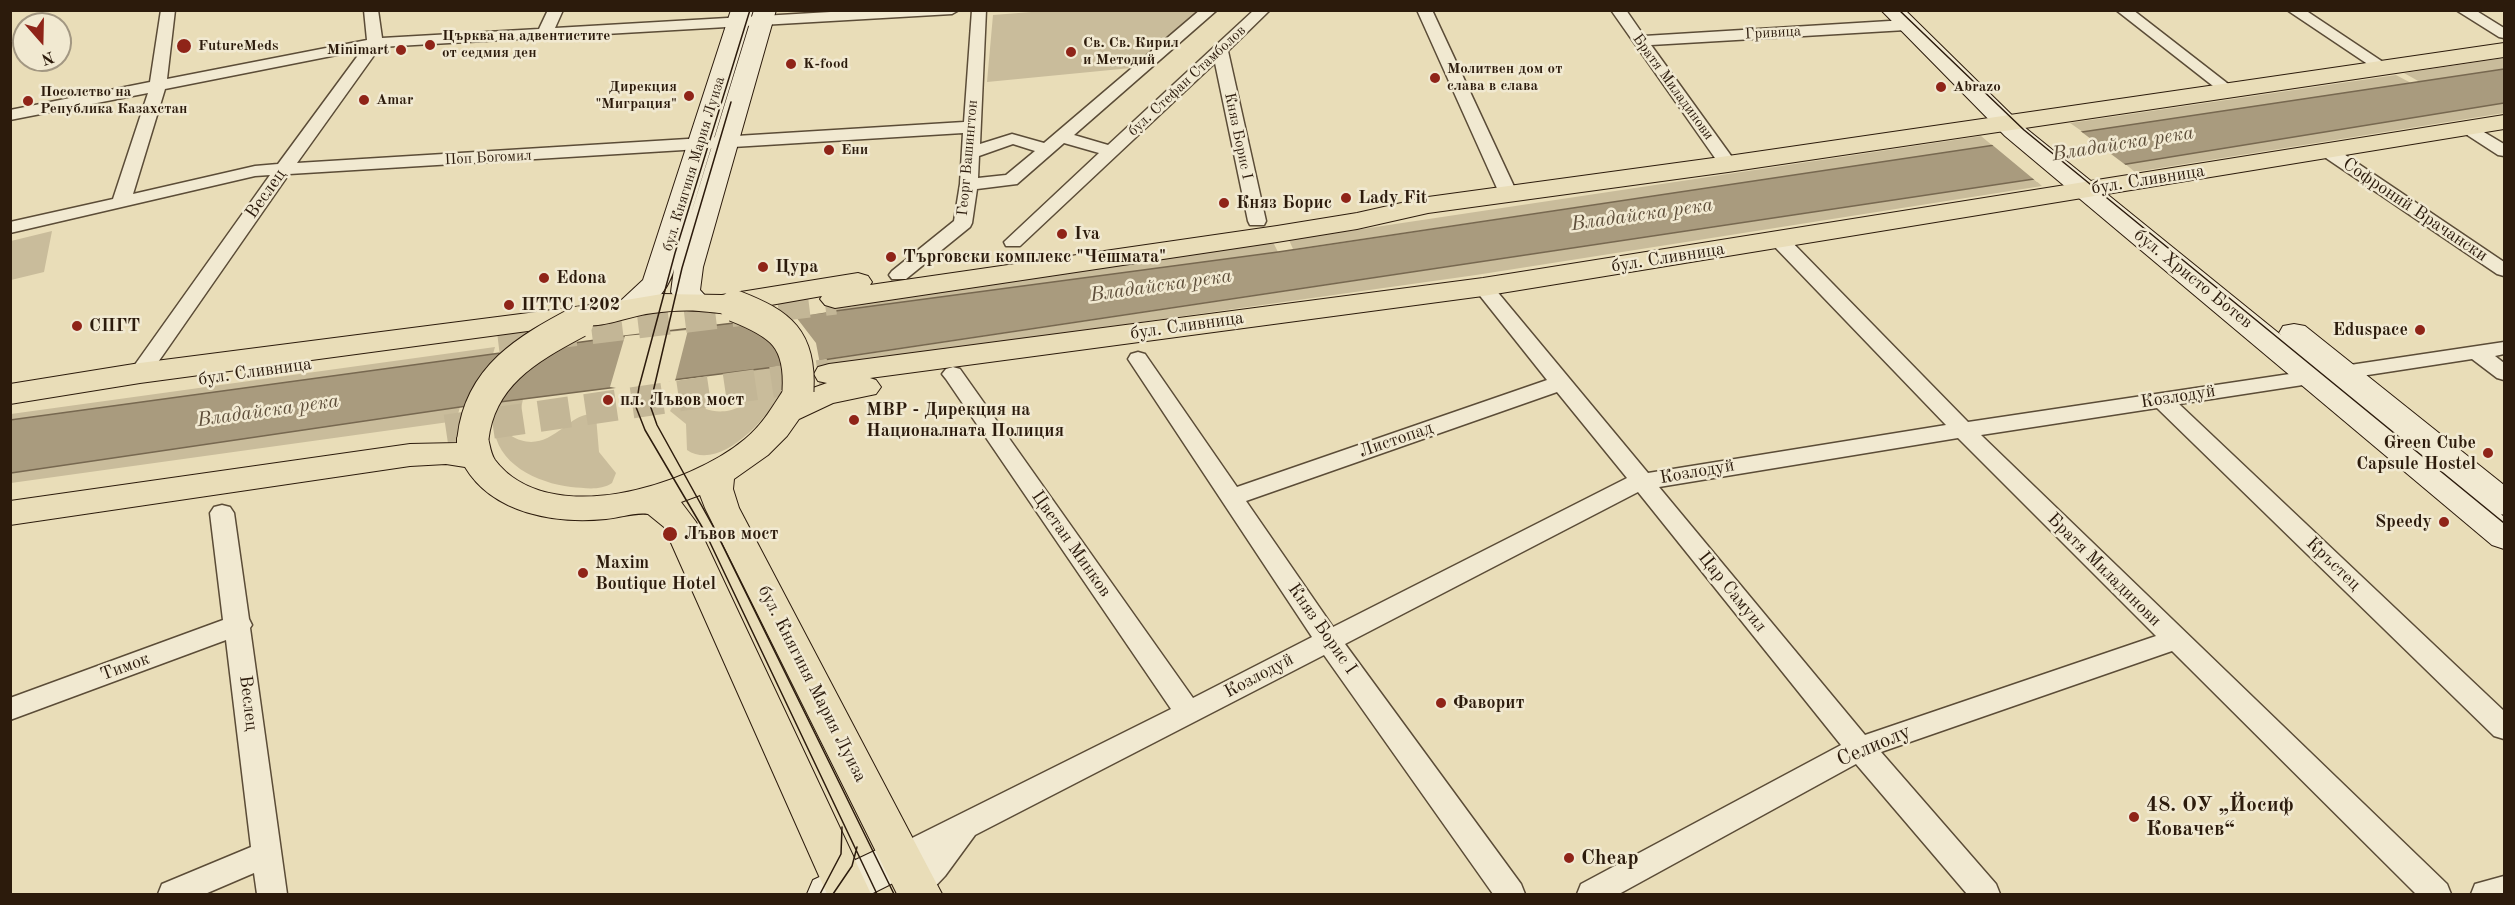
<!DOCTYPE html>
<meta charset="utf-8">
<style>
body{margin:0}
#map{position:relative;width:2515px;height:905px;overflow:hidden;background:#e9ddb8;font-family:"Old Standard TT",serif}
canvas{display:block}
.frame{position:absolute;inset:0;border:12px solid #2c1b0c;pointer-events:none}
.north{position:absolute;left:12px;top:12px;width:60px;height:60px;box-sizing:border-box;background:#f1e9d1;border:2px solid #a29782;border-radius:50%;rotate:160deg;font-size:16px;font-weight:700;line-height:24px;text-align:center;color:#2c1b0c}
.north::after{content:'';display:block;margin:auto;width:21px;height:27px;background:#8f2418;clip-path:polygon(50% 0,100% 100%,50% 72%,0 100%)}
</style>
<div id="map">
<canvas width="2515" height="905"></canvas>
<div class="frame"></div>
<div class="north">N</div>
</div>
<script>
const context = document.querySelector('canvas').getContext('2d');
context.lineJoin = 'round';
function fill(path, color) { context.fillStyle = color; context.fill(path, 'evenodd'); }
function strokePath(path, color, width, dash) { context.strokeStyle = color; context.lineWidth = width; context.lineCap = dash ? 'butt' : 'round'; context.setLineDash(dash || []); context.stroke(path); }
function write(font, color, halo, rows, align = 'center') {
  context.font = font + ' "Old Standard TT",serif'; context.lineWidth = 5; context.setLineDash([]); context.textBaseline = 'middle'; context.strokeStyle = halo; context.fillStyle = color; for (const [text, x, y, turn = 0] of rows) {
    context.save(); context.translate(x, y); context.rotate((+turn || 0) * Math.PI / 180); context.textAlign = isNaN(turn) ? turn : align; if (halo) context.strokeText(text, 0, 0); context.fillText(text, 0, 0); context.restore();
  }
}
fill(new Path2D(`
 M 1057,10 L 1202,11 L 1131,68 L 987,82 L 993,15 Z
 M 2504,58 L 2504,69 L 2420,82 L 2404,73 Z
 M 2396,75 L 2411,83 L 2083,132 L 2070,123 Z
 M 2504,103 L 2504,113 L 2135,172 L 2124,163 Z
 M 1981,136 L 1993,146 L 1293,249 L 1289,240 Z
 M 2034,179 L 2042,186 L 1476,275 L 821,367 L 820,361 Z
 M 52,231 L 44,272 L 11,280 L 11,241 Z
 M 1273,242 L 1278,252 L 835,311 L 835,306 Z
 M 495,347 L 493,354 L 11,420 L 11,414 Z
 M 783,366 C 783,376 784,385 779,394 C 767,420 719,472 687,450 L 686,424 L 670,411 L 676,401 L 696,397 L 702,401 L 706,409 C 719,414 744,412 748,395 C 750,388 748,378 748,371 Z
 M 523,399 L 521,409 L 508,424 L 510,435 C 550,461 571,405 596,416 L 599,452 L 616,473 L 612,483 C 600,491 585,488 571,487 C 538,483 495,464 494,425 C 494,418 497,410 498,402 Z
 M 460,407 L 456,421 L 11,483 L 10,473 Z`), '#c9bc9b');
const water = new Path2D(`
 M 2504,69 L 2504,103 L 2034,179 L 783,366 L 460,407 L 11,473 L 10,420 L 625,336 L 835,311 L 1278,252 Z`);
fill(water, '#a99b7e');
strokePath(water, '#776850', 1.5);
fill(new Path2D(`
 M 2079,130 L 2127,166 L 2037,182 L 1990,143 Z
 M 835,308 L 835,311 L 796,317 L 816,343 L 820,364 L 783,369 L 779,349 L 743,320 Z
 M 688,330 L 675,381 L 622,389 L 610,387 L 625,336 Z`), '#e9ddb8');
strokePath(new Path2D(`
 M 498,340 L 835,299
 M 446,430 L 829,374`), '#c3b696', 31, [31, 16]);
const street = new Path2D(`
 M 161,10 L 175,10 L 167,79 L 367,40 L 364,10 L 378,10 L 382,38 L 539,29 L 548,10 L 563,10 L 555,28 L 865,10 L 959,10 L 952,14 L 380,47 L 297,163 L 964,122 L 972,10 L 986,10 L 980,144 L 1012,134 L 1044,143 L 1200,10 L 1217,10 L 1074,135 L 1108,145 L 1254,10 L 1270,10 L 1228,51 L 1266,221 L 1264,225 L 1250,225 L 1248,221 L 1215,63 L 1020,246 L 1006,246 L 1004,242 L 1099,153 L 1064,143 L 1017,184 L 977,189 L 972,223 L 970,227 L 906,279 L 892,279 L 889,275 L 892,271 L 954,221 L 960,184 L 963,133 L 289,174 L 147,378 L 140,380 L 133,378 L 129,373 L 270,175 L 255,176 L 10,233 L 10,222 L 113,199 L 148,93 L 10,120 L 10,110 L 150,82 ZM 362,50 L 278,164 L 255,166 L 133,194 L 165,89 ZM 1013,144 L 1035,151 L 1006,175 L 978,178 L 979,156 Z
 M 1417,10 L 1432,10 L 1518,195 L 1515,199 L 1503,199 L 1500,195 Z
 M 1611,10 L 1626,10 L 1644,36 L 1906,20 L 1914,25 L 1906,30 L 1651,45 L 1737,164 L 1734,168 L 1722,168 Z
 M 2116,10 L 2133,10 L 2236,90 L 2228,95 L 2222,93 Z
 M 2287,10 L 2305,10 L 2392,68 L 2384,73 L 2378,71 Z
 M 2456,10 L 2475,10 L 2504,28 L 2504,38 L 2499,37 Z
 M 2467,122 L 2504,144 L 2504,156 L 2498,155 L 2461,131 L 2459,127 L 2461,123 Z
 M 2326,145 L 2332,146 L 2504,262 L 2504,276 L 2497,274 L 2320,154 L 2317,150 L 2320,146 Z
 M 1779,234 L 1786,236 L 1968,422 L 2504,342 L 2504,354 L 2495,356 L 2504,363 L 2504,380 L 2497,378 L 2472,359 L 2179,404 L 2504,711 L 2504,739 L 2494,736 L 2157,408 L 1981,435 L 2447,884 L 2451,894 L 2416,894 L 2172,651 L 1881,752 L 1996,884 L 2000,894 L 1967,894 L 1856,764 L 1619,894 L 1577,894 L 1581,884 L 1841,745 L 1638,492 L 1345,644 L 1521,884 L 1525,894 L 1493,894 L 1324,655 L 975,835 L 945,876 L 928,894 L 905,894 L 901,886 L 905,876 L 917,864 L 902,870 L 892,866 L 887,857 L 892,848 L 1171,709 L 946,379 L 942,374 L 946,369 L 953,367 L 960,369 L 1193,698 L 1312,637 L 1128,359 L 1131,354 L 1138,352 L 1145,354 L 1237,487 L 1547,380 L 1473,287 L 1476,283 L 1490,283 L 1648,473 L 1946,425 L 1772,244 L 1770,240 L 1772,236 ZM 1557,392 L 1627,478 L 1333,627 L 1246,501 ZM 1958,438 L 2156,636 L 1865,735 L 1659,487 Z
 M 222,505 L 230,507 L 234,513 L 249,619 L 252,625 L 250,628 L 287,894 L 257,894 L 254,873 L 205,894 L 158,894 L 162,884 L 251,847 L 226,640 L 10,720 L 10,698 L 223,620 L 210,513 L 214,507 Z
 M 2504,876 L 2504,894 L 2471,894 L 2475,884 Z`);
const secondary = new Path2D(`
 M 731,10 L 753,10 L 690,217 L 754,10 L 776,10 L 703,267 L 700,290 L 710,301 L 705,307 C 689,311 680,306 671,292 L 674,269 C 668,292 644,320 619,313 L 614,307 L 643,280 Z
 M 1881,10 L 1905,10 L 2023,126 L 2281,335 L 2279,333 L 2283,326 L 2294,324 L 2305,326 L 2504,485 L 2504,515 L 2501,514 L 2504,517 L 2504,549 L 2492,545 L 2005,136 Z
 M 902,838 L 917,843 L 924,857 L 917,871 L 871,894 L 807,894 L 813,880 Z`);
const primary = new Path2D(`
 M 2504,43 L 2504,57 L 1728,172 L 1428,213 L 1357,229 L 1277,242 L 835,308 L 825,305 L 820,299 L 822,296 L 748,309 L 745,312 C 730,316 715,312 699,311 C 684,310 668,311 653,313 C 631,315 600,330 580,324 L 140,383 L 10,404 L 10,384 L 140,363 L 614,302 L 662,294 L 722,295 L 858,273 L 868,276 L 872,282 L 870,285 L 1277,226 L 1357,213 L 1428,197 L 1728,156 Z
 M 2504,115 L 2504,129 L 1483,296 L 870,378 L 876,380 L 881,387 L 876,394 L 833,403 L 799,419 L 787,436 L 768,455 L 734,479 L 733,489 L 739,508 L 942,894 L 897,894 L 705,508 L 700,495 L 681,502 L 696,522 L 871,894 L 827,894 L 664,527 L 648,514 C 634,512 620,518 606,519 C 556,524 493,514 465,467 L 446,464 L 410,466 L 10,525 L 10,501 L 410,444 L 457,443 L 457,438 L 461,430 L 473,427 L 485,430 C 490,439 489,451 495,460 C 548,530 689,486 745,439 C 763,424 773,406 786,386 L 797,383 L 808,386 L 810,389 L 827,383 L 818,381 L 814,374 L 818,367 L 829,364 L 1483,278 Z`);
strokePath(street, '#5b4c37', 3);
strokePath(secondary, '#2c1b0c', 2);
strokePath(primary, '#2c1b0c', 2);
fill(street, '#f1e9d1');
fill(secondary, '#f1e9d1');
fill(primary, '#e9ddb8');
strokePath(new Path2D(`
 M 750,10 L 675,253 L 639,387 L 636,407 L 645,430 L 705,532 L 877,894
 M 1899,10 L 2024,130 L 2504,523
 M 731,102 L 682,268 L 650,405 L 657,425 L 714,528 L 894,894
 M 820,894 L 841,854 L 842,827
 M 833,894 L 852,866 L 857,847`), '#2c1b0c', 1.5);
const primaryBridge = new Path2D(`
 M 735,306 C 781,324 801,339 798,391
 M 473,438 C 480,376 527,349 578,322`);
strokePath(primaryBridge, '#2c1b0c', 33, []);
strokePath(primaryBridge, '#e9ddb8', 31);
for (const [x, y, r, color] of [
 [430,45,6,"#8f2418"],
 [184,46,8,"#8f2418"],
 [401,50,6,"#8f2418"],
 [1071,52,6,"#8f2418"],
 [791,64,6,"#8f2418"],
 [1435,78,6,"#8f2418"],
 [1941,87,6,"#8f2418"],
 [689,96,6,"#8f2418"],
 [364,100,6,"#8f2418"],
 [28,101,6,"#8f2418"],
 [829,150,6,"#8f2418"],
 [1346,198,6,"#8f2418"],
 [1224,203,6,"#8f2418"],
 [1062,234,6,"#8f2418"],
 [891,257,6,"#8f2418"],
 [763,267,6,"#8f2418"],
 [544,278,6,"#8f2418"],
 [509,305,6,"#8f2418"],
 [77,326,6,"#8f2418"],
 [2420,330,6,"#8f2418"],
 [608,400,6,"#8f2418"],
 [854,420,6,"#8f2418"],
 [2488,453,6,"#8f2418"],
 [2444,522,6,"#8f2418"],
 [670,534,8,"#8f2418"],
 [583,573,6,"#8f2418"],
 [1441,703,6,"#8f2418"],
 [2134,817,6,"#8f2418"],
 [1569,858,6,"#8f2418"]
]) { const dot = new Path2D(); dot.arc(x, y, r, 0, 2 * Math.PI); context.fillStyle = color; context.fill(dot); strokePath(dot, '#f1e9d1', 2); }
write('15px', '#2c1b0c', '#f1e9d1', [
 ["Гривица",1773,33,-3],
 ["бул. Стефан Стамболов",1187,81,-43],
 ["Братя Миладинови",1673,87,54],
 ["Княз Борис I",1238,136,78],
 ["Поп Богомил",488,158,-3],
 ["Георг Вашингтон",968,158,-85],
 ["бул. Княгиня Мария Луиза",694,164,-73]
]);
write('bold 15px', '#2c1b0c', '#f1e9d1', [
 ["Църква на адвентистите",442,36],
 ["от седмия ден",442,53],
 ["Св. Св. Кирил",1083,43],
 ["и Методий",1083,60],
 ["FutureMeds",198,46],
 ["Minimart",389,50,"right"],
 ["K-food",803,64],
 ["Молитвен дом от",1447,69],
 ["слава в слава",1447,86],
 ["Дирекция",677,87,"right"],
 ["\"Миграция\"",677,104,"right"],
 ["Abrazo",1953,87],
 ["Посолство на",40,92],
 ["Република Казахстан",40,109],
 ["Amar",376,100],
 ["Ени",841,150]
], 'left');
write('18px', '#2c1b0c', '#f1e9d1', [
 ["бул. Сливница",2148,180,-9],
 ["Веслец",266,194,-55],
 ["Софроний Врачански",2415,210,34],
 ["бул. Сливница",1668,258,-9],
 ["бул. Христо Ботев",2193,279,39],
 ["бул. Сливница",1187,326,-8],
 ["бул. Сливница",255,372,-8],
 ["Козлодуй",2178,397,-9],
 ["Листопад",1396,440,-19],
 ["Козлодуй",1697,472,-10],
 ["Цветан Минков",1071,544,55],
 ["Кръстец",2333,564,44],
 ["Братя Миладинови",2104,570,45],
 ["Цар Самуил",1732,592,51],
 ["Княз Борис I",1322,629,55],
 ["Тимок",125,667,-20],
 ["Козлодуй",1259,676,-28],
 ["бул. Княгиня Мария Луиза",812,684,63],
 ["Веслец",248,703,83]
]);
write('bold 18px', '#2c1b0c', '#f1e9d1', [
 ["Lady Fit",1358,198],
 ["Княз Борис",1236,203],
 ["Iva",1074,234],
 ["Търговски комплекс \"Чешмата\"",903,257],
 ["Цура",775,267],
 ["Edona",556,278],
 ["ПТТС 1202",521,305],
 ["СПГТ",89,326],
 ["Eduspace",2408,330,"right"],
 ["пл. Лъвов мост",620,400],
 ["МВР - Дирекция на",866,410],
 ["Националната Полиция",866,431],
 ["Green Cube",2476,443,"right"],
 ["Capsule Hostel",2476,464,"right"],
 ["Speedy",2432,522,"right"],
 ["Лъвов мост",684,534],
 ["Maxim",595,563],
 ["Boutique Hotel",595,584],
 ["Фаворит",1453,703]
], 'left');
write('italic 20px', '#5e4e3a', '#f1e9d1', [
 ["Владайска река",2123,144,-9],
 ["Владайска река",1642,215,-8],
 ["Владайска река",1161,286,-8],
 ["Владайска река",268,411,-8]
]);
write('21px', '#2c1b0c', '#f1e9d1', [
 ["Селиолу",1874,746,-23]
]);
write('bold 21px', '#2c1b0c', '#f1e9d1', [
 ["48. ОУ „Йосиф",2146,805],
 ["Ковачев“",2146,829],
 ["Cheap",1581,858]
], 'left');
</script>
